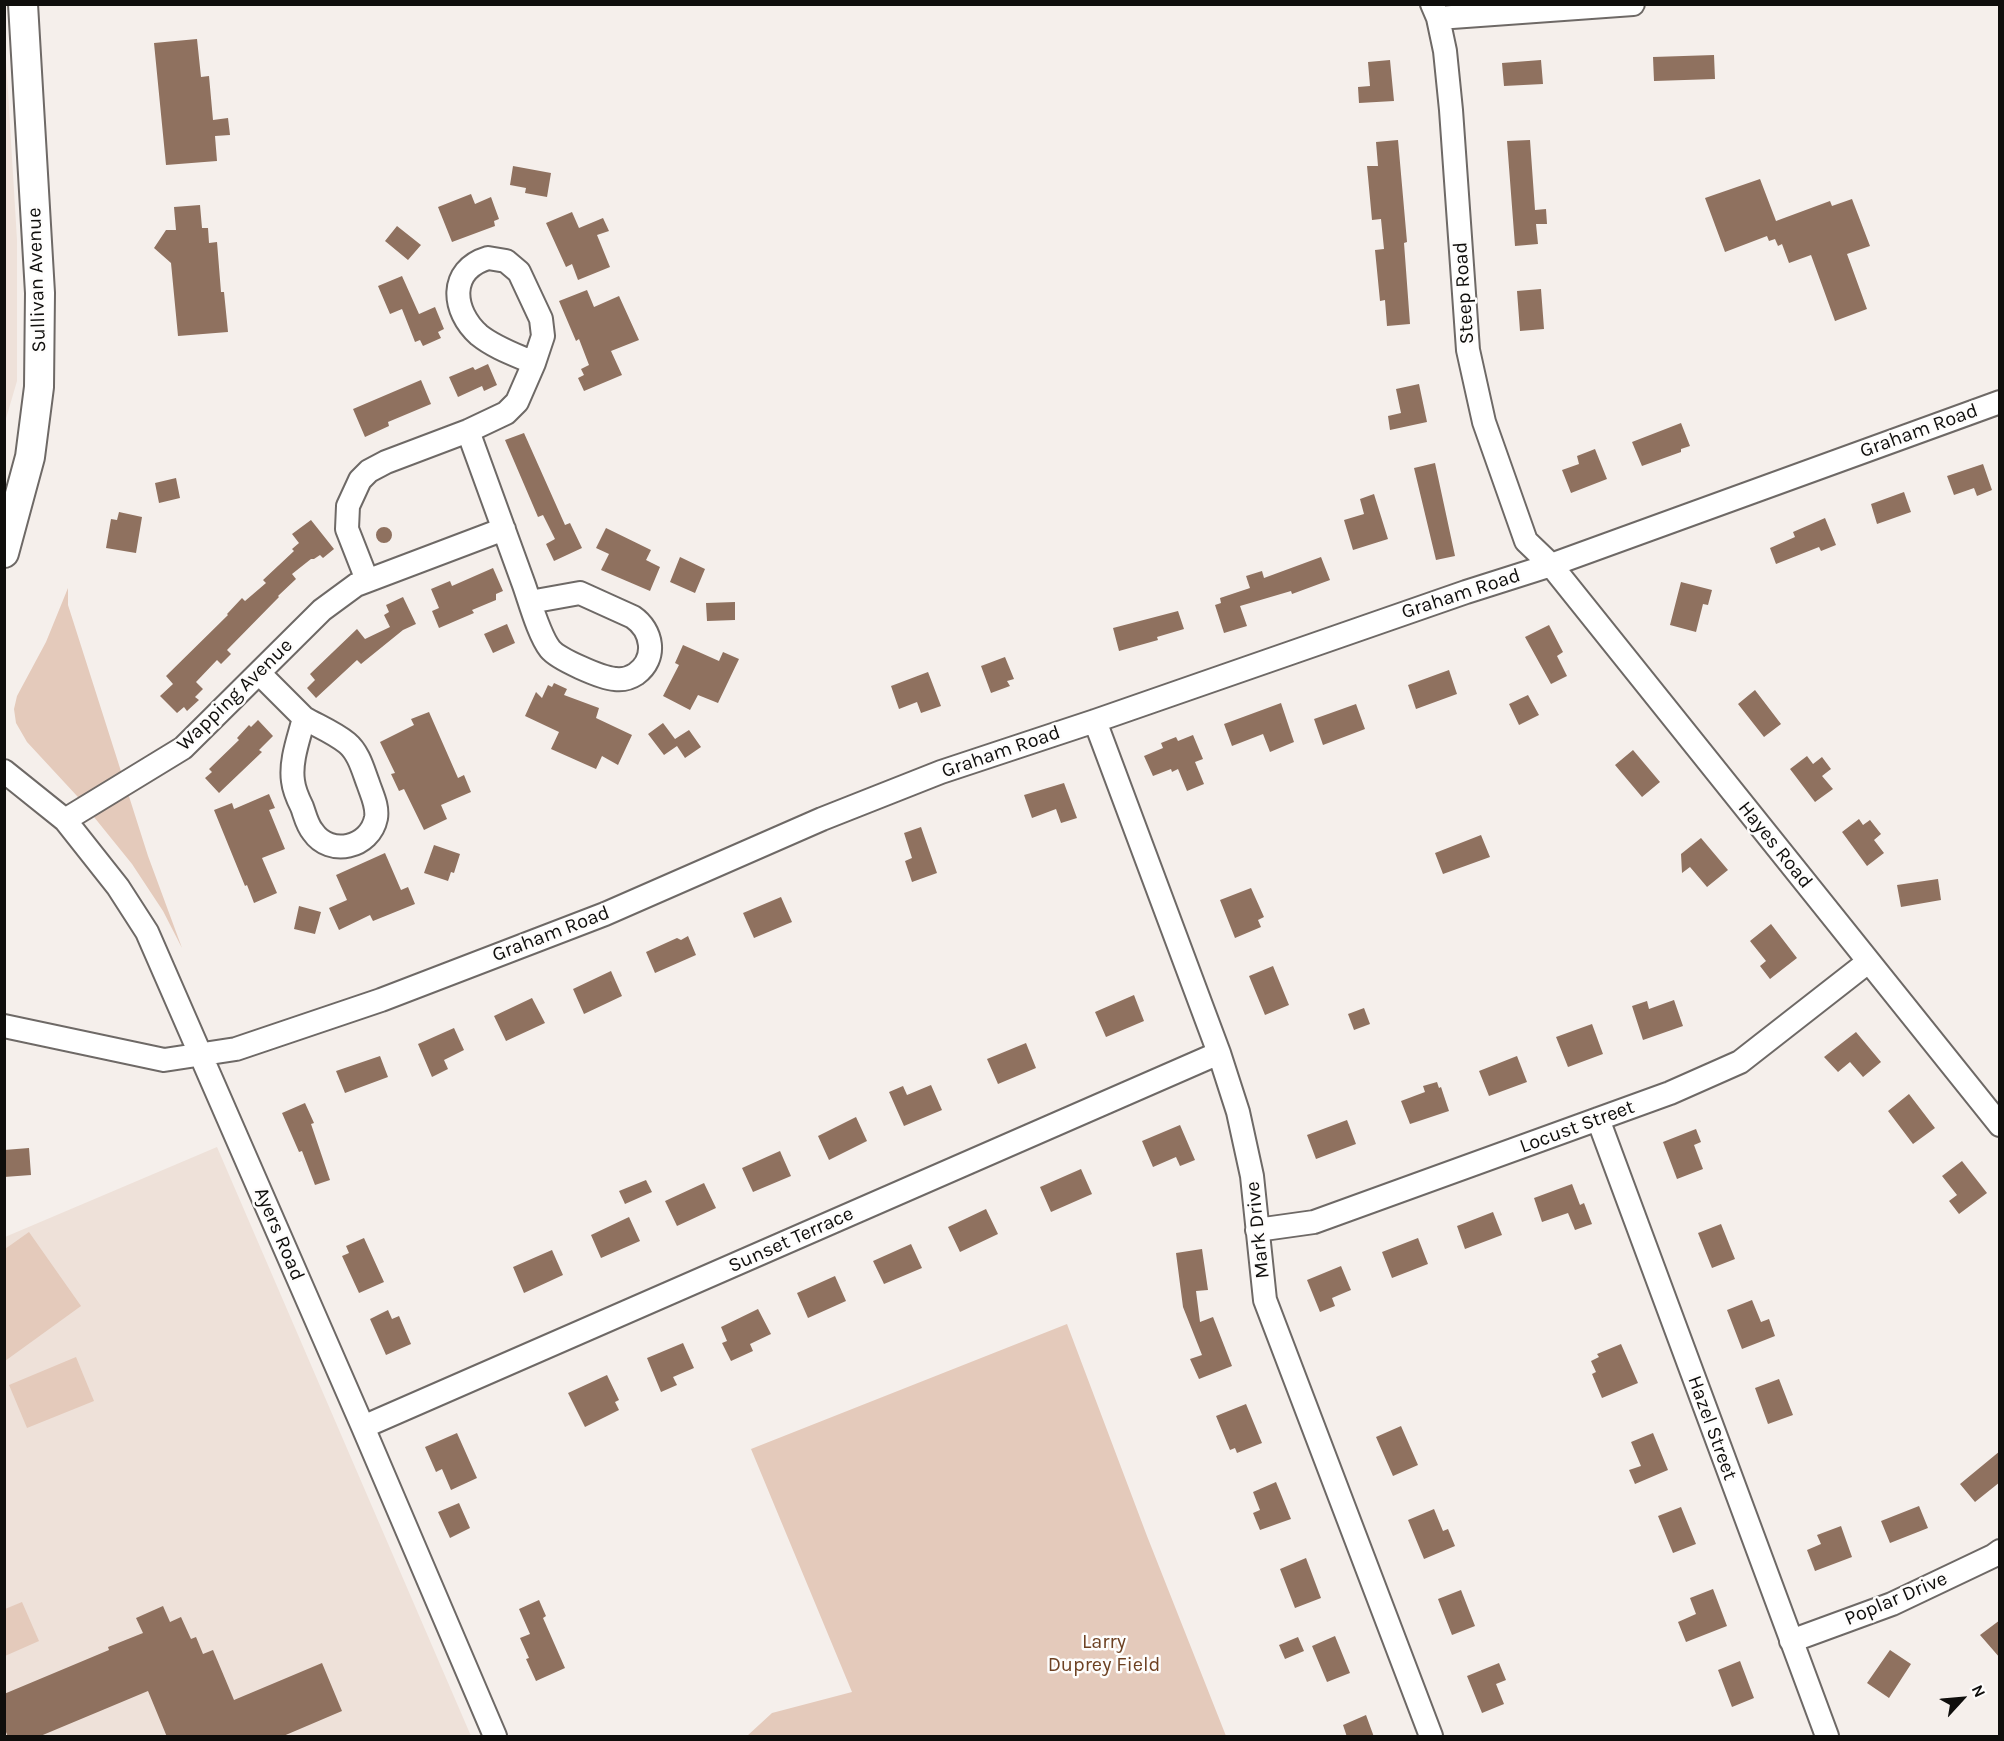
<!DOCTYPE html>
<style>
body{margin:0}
#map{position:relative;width:2004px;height:1741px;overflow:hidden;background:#f5efeb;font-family:Karla,sans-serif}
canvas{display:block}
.frame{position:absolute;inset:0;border:6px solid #0f0e0c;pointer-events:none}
.north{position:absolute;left:1932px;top:1669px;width:60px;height:60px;-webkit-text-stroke:4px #fefdfc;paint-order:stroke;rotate:64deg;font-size:16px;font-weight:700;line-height:24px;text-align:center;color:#0f0e0c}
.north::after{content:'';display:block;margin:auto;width:21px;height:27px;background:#0f0e0c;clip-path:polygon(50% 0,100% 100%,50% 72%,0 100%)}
</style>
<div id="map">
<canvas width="2004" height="1741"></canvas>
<div class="frame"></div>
<div class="north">N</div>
</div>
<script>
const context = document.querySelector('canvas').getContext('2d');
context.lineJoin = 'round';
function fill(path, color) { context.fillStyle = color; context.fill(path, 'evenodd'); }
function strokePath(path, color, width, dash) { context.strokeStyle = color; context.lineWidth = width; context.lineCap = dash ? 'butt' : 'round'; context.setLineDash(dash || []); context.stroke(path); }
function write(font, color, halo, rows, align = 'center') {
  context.font = font + ' Karla,sans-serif'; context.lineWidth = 5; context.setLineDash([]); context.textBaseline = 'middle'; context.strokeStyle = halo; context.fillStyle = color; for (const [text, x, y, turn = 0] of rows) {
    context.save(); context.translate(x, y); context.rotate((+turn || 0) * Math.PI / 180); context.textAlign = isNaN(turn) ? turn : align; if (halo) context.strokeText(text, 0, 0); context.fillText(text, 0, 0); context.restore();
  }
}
fill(new Path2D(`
 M 4,26 L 17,240 L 17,381 L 5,422 Z
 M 217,1147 L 471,1736 L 5,1736 L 5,1237 Z`), '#eee1d9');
fill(new Path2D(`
 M 68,588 L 68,605 L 148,856 L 182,948 L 163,911 L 132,864 L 77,796 L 27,742 L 16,723 L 14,709 L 17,696 L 46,642 Z
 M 29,1232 L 81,1306 L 5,1361 L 5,1249 Z
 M 1067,1324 L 1147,1536 L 1226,1736 L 747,1736 L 772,1713 L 852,1692 L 751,1449 Z
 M 76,1357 L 94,1401 L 27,1428 L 9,1385 Z
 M 22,1602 L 39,1641 L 5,1656 L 5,1609 Z`), '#e4cabb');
fill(new Path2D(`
 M 197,39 L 201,77 L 209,76 L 213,120 L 228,118 L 230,135 L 215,136 L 217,161 L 166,165 L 154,43 Z
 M 1714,55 L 1715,79 L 1654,81 L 1653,57 Z
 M 1390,60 L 1394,101 L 1359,103 L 1358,87 L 1370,86 L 1368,62 Z
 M 1541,60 L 1543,84 L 1504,86 L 1502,63 Z
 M 1398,140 L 1407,242 L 1404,243 L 1410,324 L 1387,326 L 1385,300 L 1380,301 L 1375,250 L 1384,249 L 1381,219 L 1372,220 L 1367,166 L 1378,166 L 1376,142 Z
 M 1530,140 L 1535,210 L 1546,209 L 1547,224 L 1536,224 L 1538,244 L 1515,246 L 1507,141 Z
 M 513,166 L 551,173 L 547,197 L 525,193 L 526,188 L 510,185 Z
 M 1760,179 L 1776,221 L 1830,201 L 1832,206 L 1852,199 L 1870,246 L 1847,254 L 1867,309 L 1835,321 L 1811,255 L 1789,263 L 1782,244 L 1778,246 L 1775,239 L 1769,241 L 1767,236 L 1725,252 L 1705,198 Z
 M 471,194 L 475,204 L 491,197 L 499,219 L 494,221 L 495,226 L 452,242 L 438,207 Z
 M 200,205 L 202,228 L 208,228 L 209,243 L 217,242 L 221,292 L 224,292 L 228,332 L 178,336 L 171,263 L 154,248 L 166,230 L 176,230 L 174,207 Z
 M 572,212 L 579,228 L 603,218 L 609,231 L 597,235 L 610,267 L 578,280 L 572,264 L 566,267 L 546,223 Z
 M 397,226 L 421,245 L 408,260 L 385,241 Z
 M 402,276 L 419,314 L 435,307 L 444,329 L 438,332 L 441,338 L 423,346 L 420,340 L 415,342 L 402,309 L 390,314 L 378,286 Z
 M 1541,289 L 1544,329 L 1520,331 L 1517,291 Z
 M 587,290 L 594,307 L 619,296 L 639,340 L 611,351 L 622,375 L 584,391 L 578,378 L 584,375 L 581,369 L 589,365 L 579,339 L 576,341 L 559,301 Z
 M 488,364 L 497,385 L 484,391 L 482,386 L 458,397 L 449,377 L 473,367 L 475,370 Z
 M 421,380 L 431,404 L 388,422 L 389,426 L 365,437 L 353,409 Z
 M 1419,384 L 1427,422 L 1390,430 L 1388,416 L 1401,413 L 1396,389 Z
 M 1681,423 L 1690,446 L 1681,449 L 1681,452 L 1642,466 L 1632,442 Z
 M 524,433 L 565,525 L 570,523 L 582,548 L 554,561 L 546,544 L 555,539 L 543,515 L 538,517 L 505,440 Z
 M 1595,449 L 1607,479 L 1571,493 L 1562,470 L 1579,464 L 1577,456 Z
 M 1435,463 L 1455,556 L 1436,560 L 1414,468 Z
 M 1983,464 L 1992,490 L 1977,496 L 1974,488 L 1954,495 L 1947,476 Z
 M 176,478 L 180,498 L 159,503 L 155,483 Z
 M 1904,492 L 1911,512 L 1877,524 L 1871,504 Z
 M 1374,494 L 1388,539 L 1353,550 L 1344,520 L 1364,514 L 1360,499 Z
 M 119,512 L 142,517 L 136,553 L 106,548 L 111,519 L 117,520 Z
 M 1825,518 L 1836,545 L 1821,551 L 1819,547 L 1776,564 L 1770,548 L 1795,537 L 1793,532 Z
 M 311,520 L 334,549 L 323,558 L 320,555 L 314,559 L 311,559 L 292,574 L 296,579 L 278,596 L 279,597 L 227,650 L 231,654 L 221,664 L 217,660 L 196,682 L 203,689 L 195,697 L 199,700 L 187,711 L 184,707 L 177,713 L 160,696 L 173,684 L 166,676 L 228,615 L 227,614 L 242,598 L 245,601 L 266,583 L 263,580 L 294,551 L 292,549 L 299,543 L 292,534 Z
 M376 535a8 8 0 1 1 16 0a8 8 0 1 1-16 0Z
 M 606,528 L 651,550 L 646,560 L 660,567 L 650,591 L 601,570 L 609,554 L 596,548 Z
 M 680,557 L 705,569 L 695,593 L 670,582 Z
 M 1321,557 L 1330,580 L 1292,594 L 1291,591 L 1240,606 L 1247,626 L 1224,633 L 1215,605 L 1221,603 L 1220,598 L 1250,588 L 1246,576 L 1262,571 L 1264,578 Z
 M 493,568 L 503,591 L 496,594 L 496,600 L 472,610 L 474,613 L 439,628 L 432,611 L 439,608 L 431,589 L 450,581 L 452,586 Z
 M 1681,582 L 1712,590 L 1708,605 L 1703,604 L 1696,632 L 1670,625 Z
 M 403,597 L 416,624 L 403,630 L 361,664 L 357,660 L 316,698 L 307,688 L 315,680 L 310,674 L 357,629 L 365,639 L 390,627 L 384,615 L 389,612 L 386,605 Z
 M 735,602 L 735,620 L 707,621 L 706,603 Z
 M 1178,611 L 1184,629 L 1157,637 L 1158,640 L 1119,651 L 1113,628 Z
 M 507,624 L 515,643 L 493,653 L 484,634 Z
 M 1549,625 L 1563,652 L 1557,656 L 1567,676 L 1551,684 L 1525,637 Z
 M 683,645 L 719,661 L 723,652 L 739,659 L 718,703 L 698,695 L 690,710 L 663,696 L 679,665 L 675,663 Z
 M 1005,657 L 1014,679 L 1007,681 L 1010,686 L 991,693 L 981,666 Z
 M 1449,670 L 1457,694 L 1416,709 L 1408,685 Z
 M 928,672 L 941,706 L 921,713 L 917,702 L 899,709 L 891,686 Z
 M 554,683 L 567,689 L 564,695 L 599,708 L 596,718 L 632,735 L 618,765 L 602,756 L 596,769 L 551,749 L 559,732 L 525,716 L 536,692 L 542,698 L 548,685 L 552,687 Z
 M 1755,690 L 1781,724 L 1764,737 L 1738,704 Z
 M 1528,695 L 1539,715 L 1519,725 L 1509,704 Z
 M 1281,703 L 1294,742 L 1270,752 L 1263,734 L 1232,746 L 1224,724 Z
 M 1356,704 L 1365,729 L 1323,745 L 1314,719 Z
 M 429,712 L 458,778 L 464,775 L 471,792 L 441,805 L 447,819 L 424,830 L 404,789 L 399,791 L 391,774 L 395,773 L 380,742 L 414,725 L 411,719 Z
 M 258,720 L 273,736 L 259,750 L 262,752 L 219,793 L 205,778 L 212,772 L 209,769 L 239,740 L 237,738 L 249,725 L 251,727 Z
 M 663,723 L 675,739 L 689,730 L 701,747 L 685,758 L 677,746 L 664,755 L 648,734 Z
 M 1193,735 L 1203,759 L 1195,762 L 1204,784 L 1187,791 L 1178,769 L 1172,772 L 1171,769 L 1153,776 L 1144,756 L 1163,748 L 1161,743 L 1176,737 L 1178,741 Z
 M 1633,750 L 1660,782 L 1642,797 L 1615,765 Z
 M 1807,756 L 1813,764 L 1822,757 L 1831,769 L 1822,776 L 1833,789 L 1815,802 L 1790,769 Z
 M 1064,783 L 1077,818 L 1061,823 L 1056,809 L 1032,818 L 1024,795 Z
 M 269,794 L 275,808 L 269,810 L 285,849 L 262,858 L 277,893 L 254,903 L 247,885 L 245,886 L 214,810 L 232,803 L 234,809 Z
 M 1859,819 L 1863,825 L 1870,820 L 1881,834 L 1874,840 L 1884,853 L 1867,866 L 1842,832 Z
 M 921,827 L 937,873 L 912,882 L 905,861 L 912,858 L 904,833 Z
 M 1481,835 L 1490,857 L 1443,874 L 1435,853 Z
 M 1701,838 L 1728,870 L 1707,887 L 1690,867 L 1682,873 L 1681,854 Z
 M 434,845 L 460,854 L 454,873 L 451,872 L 448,881 L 424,873 Z
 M 385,853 L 401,890 L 408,887 L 415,904 L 373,921 L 370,915 L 339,930 L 329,908 L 347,900 L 336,875 Z
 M 1938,879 L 1941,900 L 1901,907 L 1897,885 Z
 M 1251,888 L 1264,917 L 1258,920 L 1261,927 L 1235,938 L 1220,900 Z
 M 781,897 L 792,922 L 754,938 L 743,913 Z
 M 299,906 L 321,912 L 315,934 L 294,929 Z
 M 1771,924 L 1797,958 L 1770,979 L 1760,966 L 1766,961 L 1750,941 Z
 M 688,936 L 696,955 L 655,973 L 646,952 L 677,938 L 681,940 Z
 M 1273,966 L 1289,1005 L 1265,1015 L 1249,976 Z
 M 611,971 L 622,996 L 584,1014 L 573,989 Z
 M 1134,995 L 1144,1021 L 1106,1037 L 1095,1012 Z
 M 532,998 L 545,1023 L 506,1041 L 494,1016 Z
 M 1674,1000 L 1683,1026 L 1643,1040 L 1632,1006 L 1647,1001 L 1649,1009 Z
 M 1364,1008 L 1370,1024 L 1354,1030 L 1348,1014 Z
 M 1592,1024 L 1603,1054 L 1568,1067 L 1556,1037 Z
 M 454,1028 L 464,1050 L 444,1060 L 448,1069 L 432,1077 L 418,1044 Z
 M 1856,1032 L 1881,1062 L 1863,1077 L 1850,1062 L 1838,1072 L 1824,1057 Z
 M 1026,1043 L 1036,1068 L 998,1084 L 987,1059 Z
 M 380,1056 L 388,1077 L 345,1093 L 336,1071 Z
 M 1517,1056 L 1527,1082 L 1489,1096 L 1479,1071 Z
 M 1437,1082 L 1439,1088 L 1441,1087 L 1449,1111 L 1410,1124 L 1401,1101 L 1425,1092 L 1423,1086 Z
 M 931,1085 L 942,1110 L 904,1126 L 889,1092 L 903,1086 L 907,1095 Z
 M 1909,1094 L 1935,1128 L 1913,1144 L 1888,1111 Z
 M 305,1103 L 314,1123 L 311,1124 L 330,1180 L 315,1185 L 302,1151 L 299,1152 L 282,1113 Z
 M 856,1117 L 867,1141 L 829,1160 L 818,1136 Z
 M 1347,1120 L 1356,1144 L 1316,1159 L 1307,1135 Z
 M 1180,1125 L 1195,1160 L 1180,1166 L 1176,1157 L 1153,1167 L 1142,1141 Z
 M 1696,1129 L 1701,1142 L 1694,1145 L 1703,1169 L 1677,1179 L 1663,1142 Z
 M 29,1148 L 31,1175 L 4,1177 L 4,1150 Z
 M 780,1151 L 791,1176 L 753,1192 L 742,1168 Z
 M 1962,1161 L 1987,1193 L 1959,1214 L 1949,1201 L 1957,1195 L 1942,1176 Z
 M 1081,1169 L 1092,1194 L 1051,1212 L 1040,1187 Z
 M 646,1180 L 652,1192 L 625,1204 L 619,1191 Z
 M 704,1183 L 716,1208 L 677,1226 L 665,1201 Z
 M 1572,1184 L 1580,1205 L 1584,1203 L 1592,1224 L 1575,1230 L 1568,1213 L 1542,1222 L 1534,1198 Z
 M 986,1209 L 998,1234 L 960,1252 L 948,1227 Z
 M 1493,1212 L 1502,1235 L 1465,1249 L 1457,1226 Z
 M 629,1217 L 640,1241 L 601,1258 L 591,1235 Z
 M 1721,1224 L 1735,1259 L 1712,1268 L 1698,1233 Z
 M 364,1238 L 384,1282 L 359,1293 L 342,1256 L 349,1253 L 346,1246 Z
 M 1418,1238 L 1428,1264 L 1392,1278 L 1382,1252 Z
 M 911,1244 L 922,1268 L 884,1284 L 873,1261 Z
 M 1202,1249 L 1208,1290 L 1196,1291 L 1200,1322 L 1213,1317 L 1232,1366 L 1199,1379 L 1190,1359 L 1202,1355 L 1183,1307 L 1176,1253 Z
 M 552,1250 L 563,1275 L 524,1293 L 513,1267 Z
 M 1341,1266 L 1351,1290 L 1332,1298 L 1335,1306 L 1320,1312 L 1307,1280 Z
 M 835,1276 L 846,1301 L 808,1318 L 797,1293 Z
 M 1752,1300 L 1761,1322 L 1769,1319 L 1775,1336 L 1742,1349 L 1727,1310 Z
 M 758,1309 L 771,1334 L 750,1344 L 753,1351 L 731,1361 L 722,1343 L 727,1341 L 721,1327 Z
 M 388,1310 L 392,1319 L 399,1316 L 411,1344 L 386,1355 L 370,1319 Z
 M 683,1343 L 694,1368 L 673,1377 L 677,1385 L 661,1392 L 647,1358 Z
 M 1621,1344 L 1638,1383 L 1602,1398 L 1592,1374 L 1596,1372 L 1591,1361 L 1599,1357 L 1597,1354 Z
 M 607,1375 L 619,1400 L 615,1402 L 619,1410 L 585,1427 L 568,1393 Z
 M 1779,1379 L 1793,1415 L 1768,1424 L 1755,1388 Z
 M 1246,1404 L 1262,1443 L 1237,1453 L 1235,1448 L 1230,1450 L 1216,1416 Z
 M 1401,1426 L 1418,1465 L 1393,1476 L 1376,1437 Z
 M 457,1433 L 477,1478 L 451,1490 L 442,1469 L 436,1472 L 425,1447 Z
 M 1653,1433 L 1668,1470 L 1635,1484 L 1629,1470 L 1641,1466 L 1631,1442 Z
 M 2000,1451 L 2000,1482 L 1975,1502 L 1960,1484 Z
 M 1276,1482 L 1291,1519 L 1260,1530 L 1253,1513 L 1260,1510 L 1253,1492 Z
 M 459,1503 L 470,1528 L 450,1538 L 438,1512 Z
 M 1919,1506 L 1928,1528 L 1890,1543 L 1881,1521 Z
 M 1681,1507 L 1696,1544 L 1673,1553 L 1658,1516 Z
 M 1434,1509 L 1443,1531 L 1448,1529 L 1455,1546 L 1424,1559 L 1408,1520 Z
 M 1841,1526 L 1852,1557 L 1815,1571 L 1807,1550 L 1821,1544 L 1817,1535 Z
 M 1306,1558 L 1321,1598 L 1295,1608 L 1280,1569 Z
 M 1713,1589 L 1727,1626 L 1686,1642 L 1678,1622 L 1696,1614 L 1690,1598 Z
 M 1461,1590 L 1475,1626 L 1452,1635 L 1438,1599 Z
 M 539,1600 L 546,1616 L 543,1618 L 565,1668 L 536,1681 L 526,1659 L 529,1658 L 520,1638 L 530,1634 L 519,1609 Z
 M 163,1606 L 170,1622 L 181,1617 L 191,1639 L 196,1637 L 203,1654 L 213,1650 L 234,1700 L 322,1663 L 342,1711 L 281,1737 L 167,1737 L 148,1691 L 38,1737 L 8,1737 L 4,1727 L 4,1694 L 109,1650 L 108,1647 L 143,1633 L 136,1618 Z
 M 2000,1620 L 2000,1658 L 1980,1635 Z
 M 1335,1636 L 1350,1673 L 1327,1682 L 1312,1646 Z
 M 1298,1637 L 1304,1651 L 1285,1659 L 1279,1645 Z
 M 1890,1650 L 1911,1664 L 1889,1698 L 1867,1683 Z
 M 1740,1661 L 1754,1698 L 1732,1707 L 1718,1670 Z
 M 1499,1663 L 1506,1680 L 1496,1684 L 1504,1704 L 1482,1713 L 1467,1676 Z
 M 1366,1715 L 1374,1737 L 1347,1737 L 1343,1725 Z`), '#8f715f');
const minor = new Path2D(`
 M 1432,4 L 1438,18 L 1445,51 L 1451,110 L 1468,350 L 1484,422 L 1526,541 L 1551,565 L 2000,1125
 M 1438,18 L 1633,4
 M 488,258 L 506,261 L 519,272 L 541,319 L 543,336 L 534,363 C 516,355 495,348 479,335 C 452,311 448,270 488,258 Z
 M 468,431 C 487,482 505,534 524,585 C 530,602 539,635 550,649 C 558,659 601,678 615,679 C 623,680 630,678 636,674 C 658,658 652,630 633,617 L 580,593 L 530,602
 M 367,580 L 347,529 L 348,506 L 360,480 L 369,471 L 386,462 L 468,431 L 506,413 L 517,402 L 534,363
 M 259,673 L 304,718 C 299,738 290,761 293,781 C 294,790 298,799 302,807 C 305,815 307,825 313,832 C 330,857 370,848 376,818 C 378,806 372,795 368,783 C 363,770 359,753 347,743 C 335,733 318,726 304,718
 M 1095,721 L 1219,1053 L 1238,1112 L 1252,1176 L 1265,1300 L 1431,1736
 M 4,771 L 65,820 L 118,887 L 147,932 L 363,1427 L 495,1736
 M 65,820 L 183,748 L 322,610 L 356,585 L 504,529
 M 4,1026 L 164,1060 L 236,1049 L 381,1000 L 605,914 L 822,819 L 941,772 L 1095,721 L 1466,592 L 1551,565 L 2000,402
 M 1598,1119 L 1827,1736
 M 1257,1230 L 1314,1222 L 1670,1093 L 1740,1062 L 1868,962
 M 363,1427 L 1219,1053
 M 1791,1641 L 1892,1604 L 1993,1556 L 2000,1551`);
const major = new Path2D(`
 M 4,553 L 30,457 L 39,387 L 40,293 L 23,4`);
strokePath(minor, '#6e6966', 26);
strokePath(major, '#6e6966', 32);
strokePath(minor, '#fff', 22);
strokePath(major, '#fff', 28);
write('20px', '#0f0e0c', '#fefdfc', [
 ["Sullivan Avenue",37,280,-92],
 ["Steep Road",1464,293,-94],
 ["Graham Road",1919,431,-20],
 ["Graham Road",1461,594,-18],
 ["Wapping Avenue",235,695,-44],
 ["Graham Road",1001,752,-19],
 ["Hayes Road",1775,845,51],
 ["Graham Road",551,934,-21],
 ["Locust Street",1577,1127,-20],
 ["Mark Drive",1258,1230,-96],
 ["Ayers Road",279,1234,67],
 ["Sunset Terrace",791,1240,-24],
 ["Hazel Street",1712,1428,70],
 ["Poplar Drive",1896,1599,-23]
]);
write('20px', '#6d4122', '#fefdfc', [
 ["Larry",1104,1642],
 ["Duprey Field",1104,1665]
]);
</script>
